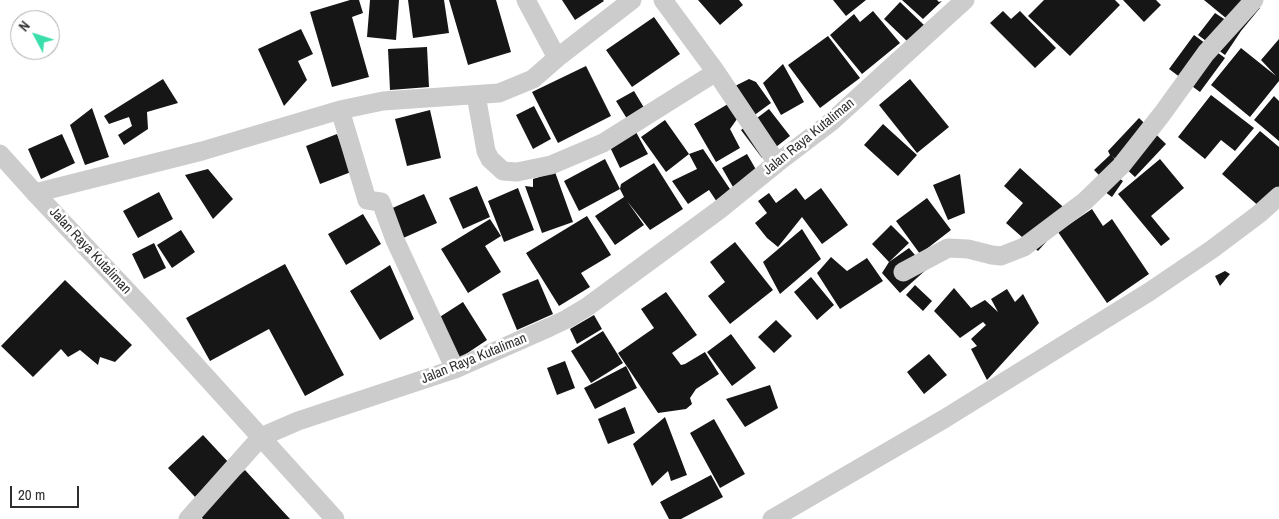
<!DOCTYPE html>
<style>
body{margin:0}
#map{position:relative;width:1279px;height:519px;overflow:hidden;background:#fff;font-family:"Archivo Narrow",sans-serif}
canvas{display:block}
.north{position:absolute;left:10px;top:10px;width:50px;height:50px;box-sizing:border-box;background:#fff;border:1px solid #acacac;border-radius:50%;rotate:310deg;font-size:14px;font-weight:700;line-height:20px;text-align:center;color:#2f2f2f}
.north::after{content:'';display:block;margin:auto;width:18px;height:22px;background:#39deaa;clip-path:polygon(50% 0,100% 100%,50% 72%,0 100%)}
.scale{position:absolute;left:10px;top:486px;width:69px;height:22px;box-sizing:border-box;border:2px solid #2f2f2f;border-top:0;padding-left:6px;font-size:15px;line-height:18px;white-space:nowrap;color:#2f2f2f;-webkit-text-stroke:4px #fff;paint-order:stroke}
</style>
<div id="map">
<canvas width="1279" height="519"></canvas>
<div class="north">N</div>
<div class="scale">20 m</div>
</div>
<script>
const context = document.querySelector('canvas').getContext('2d');
context.lineJoin = 'round';
function fill(path, color) { context.fillStyle = color; context.fill(path, 'evenodd'); }
function strokePath(path, color, width, dash) { context.strokeStyle = color; context.lineWidth = width; context.lineCap = dash ? 'butt' : 'round'; context.setLineDash(dash || []); context.stroke(path); }
function write(font, color, halo, rows, align = 'center') {
  context.font = font + ' "Archivo Narrow",sans-serif'; context.lineWidth = 5; context.setLineDash([]); context.textBaseline = 'middle'; context.strokeStyle = halo; context.fillStyle = color; for (const [text, x, y, turn = 0] of rows) {
    context.save(); context.translate(x, y); context.rotate((+turn || 0) * Math.PI / 180); context.textAlign = isNaN(turn) ? turn : align; if (halo) context.strokeText(text, 0, 0); context.fillText(text, 0, 0); context.restore();
  }
}
fill(new Path2D(`
 M 350,0 L 359,0 L 363,13 L 352,17 L 369,77 L 332,87 L 310,12 Z
 M 370,0 L 399,0 L 396,40 L 367,37 Z
 M 408,0 L 444,0 L 449,33 L 413,38 Z
 M 449,0 L 496,0 L 511,52 L 468,65 Z
 M 562,0 L 603,0 L 604,1 L 575,20 Z
 M 698,0 L 739,0 L 743,5 L 720,25 Z
 M 833,0 L 866,0 L 846,16 Z
 M 902,0 L 937,0 L 939,2 L 942,1 L 923,19 Z
 M 1044,0 L 1115,0 L 1120,5 L 1070,56 L 1028,16 Z
 M 1123,0 L 1156,0 L 1161,5 L 1144,22 Z
 M 1204,0 L 1251,0 L 1260,8 L 1241,31 L 1225,55 L 1198,35 L 1215,13 L 1238,28 Z
 M 900,2 L 924,25 L 908,42 L 884,19 Z
 M 873,11 L 900,43 L 862,74 L 830,35 L 854,14 L 860,22 Z
 M 1003,11 L 1011,19 L 1020,11 L 1056,48 L 1035,68 L 990,23 Z
 M 654,17 L 680,54 L 632,87 L 606,50 Z
 M 301,29 L 313,54 L 298,61 L 307,80 L 284,106 L 258,49 Z
 M 1194,35 L 1225,58 L 1200,92 L 1169,69 Z
 M 828,36 L 860,78 L 820,108 L 788,65 Z
 M 1279,39 L 1279,81 L 1250,117 L 1211,85 L 1241,48 L 1276,76 L 1261,60 Z
 M 427,47 L 429,87 L 390,90 L 388,49 Z
 M 783,64 L 804,102 L 781,115 L 763,83 Z
 M 586,66 L 611,116 L 558,143 L 532,92 Z
 M 163,79 L 178,103 L 147,112 L 148,129 L 124,145 L 118,135 L 132,126 L 129,117 L 109,124 L 104,116 Z
 M 749,79 L 756,82 L 771,103 L 745,122 L 735,86 Z
 M 910,79 L 949,127 L 917,153 L 879,105 Z
 M 634,91 L 646,111 L 629,122 L 616,101 Z
 M 1211,95 L 1254,128 L 1235,151 L 1221,140 L 1205,159 L 1178,137 Z
 M 1274,96 L 1279,101 L 1279,141 L 1254,120 Z
 M 728,104 L 737,119 L 730,129 L 740,148 L 716,162 L 694,124 Z
 M 534,106 L 551,139 L 533,149 L 516,115 Z
 M 92,108 L 109,157 L 85,165 L 70,125 Z
 M 769,109 L 790,136 L 762,158 L 741,130 Z
 M 430,110 L 441,158 L 407,166 L 395,119 Z
 M 1139,118 L 1166,144 L 1135,177 L 1112,156 L 1121,166 L 1113,174 L 1123,181 L 1112,197 L 1098,187 L 1104,180 L 1094,170 L 1110,155 L 1108,151 Z
 M 665,120 L 689,154 L 666,172 L 641,137 Z
 M 883,124 L 917,155 L 898,176 L 864,145 Z
 M 1260,131 L 1279,147 L 1279,188 L 1261,208 L 1222,174 Z
 M 636,132 L 648,154 L 620,168 L 609,145 Z
 M 62,134 L 75,163 L 41,179 L 28,149 Z
 M 337,134 L 351,172 L 320,184 L 306,146 Z
 M 703,149 L 734,195 L 719,205 L 709,190 L 688,204 L 672,181 L 697,169 L 689,154 Z
 M 747,154 L 758,173 L 733,187 L 722,168 Z
 M 605,159 L 620,189 L 579,211 L 564,181 Z
 M 1160,159 L 1184,188 L 1151,216 L 1170,239 L 1161,246 L 1118,194 Z
 M 654,163 L 683,209 L 650,230 L 627,201 L 644,225 L 615,245 L 595,216 L 624,197 L 620,189 L 621,184 Z
 M 1020,168 L 1071,214 L 1038,251 L 1006,223 L 1023,203 L 1004,186 Z
 M 208,169 L 233,199 L 213,219 L 185,175 Z
 M 555,172 L 573,222 L 542,233 L 525,186 L 533,187 L 533,179 Z
 M 960,174 L 965,213 L 948,220 L 933,185 Z
 M 477,186 L 490,217 L 463,229 L 449,198 Z
 M 518,188 L 534,230 L 504,242 L 488,201 Z
 M 796,188 L 805,200 L 821,188 L 848,225 L 822,244 L 802,217 L 778,247 L 767,238 L 755,223 L 767,213 L 758,201 L 769,193 L 776,203 Z
 M 159,192 L 173,219 L 138,238 L 123,211 Z
 M 424,194 L 437,223 L 401,239 L 388,210 Z
 M 927,198 L 951,230 L 920,254 L 896,221 Z
 M 1092,209 L 1103,226 L 1112,219 L 1149,274 L 1107,303 L 1058,232 Z
 M 363,214 L 381,244 L 346,265 L 328,234 Z
 M 587,216 L 611,255 L 581,273 L 590,287 L 559,306 L 526,253 Z
 M 490,219 L 501,236 L 485,246 L 501,272 L 468,293 L 441,249 Z
 M 891,225 L 909,243 L 889,262 L 872,244 Z
 M 802,229 L 821,259 L 780,294 L 763,262 Z
 M 181,230 L 195,252 L 172,268 L 157,245 Z
 M 735,242 L 773,290 L 730,324 L 708,296 L 725,282 L 710,262 Z
 M 154,243 L 166,268 L 144,279 L 132,254 Z
 M 909,248 L 927,269 L 900,293 L 882,273 L 889,262 Z
 M 831,257 L 847,271 L 867,258 L 883,281 L 840,309 L 817,273 Z
 M 285,264 L 344,375 L 305,396 L 269,329 L 210,361 L 186,318 Z
 M 390,265 L 414,319 L 380,340 L 350,291 Z
 M 1225,271 L 1230,274 L 1220,286 L 1215,276 Z
 M 811,277 L 834,305 L 817,320 L 794,292 Z
 M 538,279 L 553,314 L 517,330 L 502,294 Z
 M 65,280 L 132,345 L 115,362 L 100,357 L 98,365 L 80,350 L 68,357 L 61,349 L 33,377 L 1,346 Z
 M 915,285 L 932,301 L 923,311 L 906,295 Z
 M 954,288 L 971,308 L 985,300 L 998,312 L 991,299 L 1007,289 L 1015,302 L 1023,294 L 1039,323 L 987,380 L 971,349 L 977,346 L 971,339 L 986,325 L 983,322 L 960,338 L 934,311 Z
 M 666,292 L 697,335 L 672,353 L 681,365 L 685,364 L 705,352 L 719,374 L 696,389 L 690,398 L 692,404 L 686,409 L 658,413 L 618,353 L 654,328 L 641,309 Z
 M 463,302 L 487,340 L 460,358 L 435,320 Z
 M 594,315 L 602,329 L 577,344 L 570,329 Z
 M 776,320 L 792,336 L 774,353 L 758,337 Z
 M 603,331 L 623,363 L 591,383 L 571,351 Z
 M 731,334 L 756,368 L 732,386 L 707,352 Z
 M 929,354 L 947,375 L 924,394 L 907,372 Z
 M 565,361 L 575,388 L 557,395 L 547,368 Z
 M 626,366 L 637,388 L 595,409 L 584,388 Z
 M 770,385 L 778,408 L 745,427 L 726,399 Z
 M 625,407 L 635,433 L 608,444 L 598,419 Z
 M 665,417 L 687,475 L 671,481 L 668,471 L 652,486 L 633,444 Z
 M 714,419 L 745,474 L 720,488 L 690,433 Z
 M 203,435 L 230,464 L 195,497 L 168,468 Z
 M 245,470 L 290,519 L 203,519 L 197,513 Z
 M 711,475 L 723,497 L 681,519 L 669,519 L 660,502 Z`), '#161616');
strokePath(new Path2D(`
 M 526,0 L 557,58
 M 663,0 L 716,72 L 777,163
 M 476,95 L 486,151 L 490,159 L 503,171 L 517,172 L 551,165 L 603,143 L 716,72
 M 340,110 L 367,200 L 381,202 L 395,240 L 455,369
 M 0,154 L 35,193 L 149,314 L 335,519
 M 35,193 L 202,151 L 340,110 L 383,101 L 499,93 L 533,79 L 557,58 L 632,0
 M 903,272 L 948,248 L 968,249 L 992,255 L 1001,256 L 1024,247 L 1085,201 L 1121,166 L 1162,114 L 1206,53 L 1254,0
 M 188,519 L 261,437 L 298,421 L 455,369 L 550,327 L 567,319 L 587,307 L 719,210 L 777,163 L 831,122 L 965,0
 M 772,519 L 944,419 L 1149,292 L 1211,250 L 1259,214 L 1279,196`), '#ccc', 19);
write('14px', '#2f2f2f', '#fff', [
 ["Jalan Raya Kutaliman",809,137,-39],
 ["Jalan Raya Kutaliman",90,251,47],
 ["Jalan Raya Kutaliman",474,359,-22]
]);
</script>
